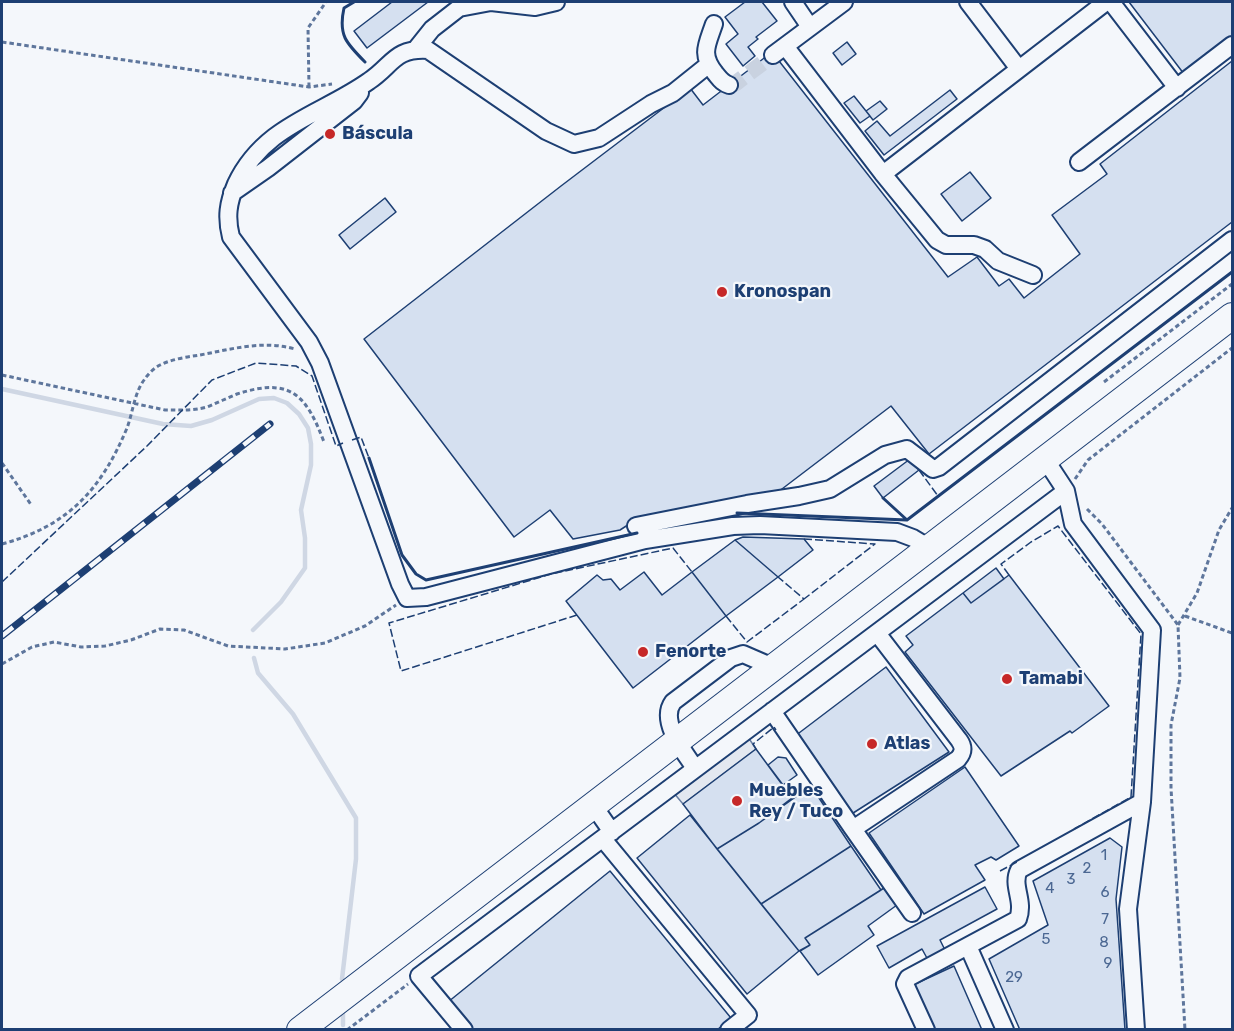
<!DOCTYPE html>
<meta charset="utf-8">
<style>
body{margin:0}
#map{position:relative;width:1234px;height:1031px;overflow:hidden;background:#f4f7fb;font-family:Rubik,sans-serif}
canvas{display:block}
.frame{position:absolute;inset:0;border:3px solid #1d3f73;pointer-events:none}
</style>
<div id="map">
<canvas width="1234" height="1031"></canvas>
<div class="frame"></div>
</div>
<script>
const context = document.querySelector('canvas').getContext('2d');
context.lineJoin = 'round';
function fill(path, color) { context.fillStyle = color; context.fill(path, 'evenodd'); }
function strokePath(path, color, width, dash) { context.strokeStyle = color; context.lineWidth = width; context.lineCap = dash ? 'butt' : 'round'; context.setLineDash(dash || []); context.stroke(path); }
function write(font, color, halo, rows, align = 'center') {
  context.font = font + ' Rubik,sans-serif'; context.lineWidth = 4.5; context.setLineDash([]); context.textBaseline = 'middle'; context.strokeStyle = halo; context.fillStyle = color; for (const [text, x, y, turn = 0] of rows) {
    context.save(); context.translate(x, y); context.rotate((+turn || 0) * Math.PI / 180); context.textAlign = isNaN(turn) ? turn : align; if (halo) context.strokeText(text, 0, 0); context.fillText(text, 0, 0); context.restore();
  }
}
const parking = new Path2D(`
 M 746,734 L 756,749 L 683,804 L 673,792 Z`);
fill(parking, '#e3e8f0');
strokePath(parking, '#687fa3', 1.5);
strokePath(new Path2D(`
 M 2,389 L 163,424 L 191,426 L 212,420 L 259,399 L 274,398 L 287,403 L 299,414 L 308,428 L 311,444 L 311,465 L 301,510 L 305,538 L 305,568 L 281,602 L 253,630
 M 254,658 L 258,673 L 293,714 L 356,818 L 356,859 L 342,979
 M 343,1025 L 343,1014`), '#cfd7e4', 4.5);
const building = new Path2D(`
 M 392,2 L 428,2 L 367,48 L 354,31 Z
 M 745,2 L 762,2 L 777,21 L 756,37 L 758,39 L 748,47 L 755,56 L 743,66 L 726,44 L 738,34 L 725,17 Z
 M 1129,2 L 1232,2 L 1232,37 L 1184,74 Z
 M 847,42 L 856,54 L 842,65 L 833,53 Z
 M 772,52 L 948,277 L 977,257 L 999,286 L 1009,279 L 1024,298 L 1080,254 L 1052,215 L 1107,174 L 1100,164 L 1232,61 L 1232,222 L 929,454 L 891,406 L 778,492 L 634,521 L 620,530 L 573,539 L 550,510 L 514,537 L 364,339 L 561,186 L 690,88 L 703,105 Z
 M 950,90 L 957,99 L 884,155 L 865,131 L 877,121 L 890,136 Z
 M 854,96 L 870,116 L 860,123 L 844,103 Z
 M 880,101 L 887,109 L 873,120 L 866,111 Z
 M 970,172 L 991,198 L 962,221 L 941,194 Z
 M 385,198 L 396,212 L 350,249 L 339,235 Z
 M 910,459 L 919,470 L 883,498 L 874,486 Z
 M 743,537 L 804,539 L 813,550 L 778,577 L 735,540 Z
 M 735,540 L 778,577 L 726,616 L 692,572 Z
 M 996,568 L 1004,579 L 971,603 L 963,593 Z
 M 644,572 L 662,595 L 692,572 L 726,616 L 633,688 L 566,601 L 597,575 L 603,580 L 611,579 L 620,590 Z
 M 1009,575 L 1109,706 L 1072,733 L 1070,731 L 1001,776 L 905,652 L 913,645 L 906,636 L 963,593 L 971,603 Z
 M 886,667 L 949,752 L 850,815 L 795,736 Z
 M 756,749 L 792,798 L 759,823 L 717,849 L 683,804 Z
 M 778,757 L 786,758 L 797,775 L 783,785 L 768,765 Z
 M 965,767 L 1019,846 L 996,860 L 991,857 L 975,865 L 985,880 L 924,914 L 869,833 Z
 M 811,786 L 851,846 L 761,904 L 717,849 L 759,823 Z
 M 690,815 L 799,951 L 747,994 L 637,858 Z
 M 1110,838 L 1122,847 L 1116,899 L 1125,1030 L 1020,1030 L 989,959 L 1048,925 L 1033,881 Z
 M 851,846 L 881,890 L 805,938 L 810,945 L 799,951 L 761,904 Z
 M 610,871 L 731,1018 L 717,1030 L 470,1030 L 448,1002 Z
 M 985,887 L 997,909 L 940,940 L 945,950 L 928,960 L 922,949 L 889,968 L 877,946 Z
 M 884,888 L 897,905 L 868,926 L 874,935 L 818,975 L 800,951 L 810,945 L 805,938 Z
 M 954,966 L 982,1030 L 933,1030 L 913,985 Z`);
fill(building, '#d5e0f0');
strokePath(building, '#1d3f73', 1.5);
strokePath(new Path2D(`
 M 729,85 L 736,83 L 773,55`), '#c9d2e0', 16, [16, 8]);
const minor = new Path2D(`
 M 793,2 L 810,27
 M 968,2 L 1019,69
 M 1111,2 L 1177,88
 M 714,24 C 707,45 700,54 715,73 C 720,79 722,83 729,85
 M 785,46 L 883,174 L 937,240 L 946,245 L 974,245 L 985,249 L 998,261 L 1033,275
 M 416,49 L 432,29 L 459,8 L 491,2 L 535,7 L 556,2
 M 773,55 L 844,2
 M 708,65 L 673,93 L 651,104 L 599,138 L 574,144 L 546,131 L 428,50 C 394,48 393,65 369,81 C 321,115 264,125 236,184 C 228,203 226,217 231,237 L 309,342 L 320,363 L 400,584 L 407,598 L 426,597 L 645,540 L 733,526 L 760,525 L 897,532 L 913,538 L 928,547
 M 1079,162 L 1232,45
 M 883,174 L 1106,2
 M 232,193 L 268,168 L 354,101 L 360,93
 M 1045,459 L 1066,491 L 1073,524 L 1152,630 L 1142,802 L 1128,909 L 1136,1030
 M 636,526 L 747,504 L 799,496 L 830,489 L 885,455 L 907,449 L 933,469 L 939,467 L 1232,240
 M 772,711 L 853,829 L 958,759 C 964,752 964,747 959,740 L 877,633
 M 695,768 C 684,752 659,721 673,702 L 731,658 L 743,654 L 773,667
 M 593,805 L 612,832
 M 853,829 L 912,913
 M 603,839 L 748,1015 L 729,1030
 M 968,946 L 1005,1030
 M 464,1030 L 419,976 L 1066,491
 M 926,1030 L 905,984 L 908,978 L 1018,919 C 1025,900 1011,886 1019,870 L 1142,802`);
const highway = new Path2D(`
 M 300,1030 L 1232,316`);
strokePath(minor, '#1d3f73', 20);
strokePath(highway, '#1d3f73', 28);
strokePath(new Path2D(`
 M 2,42 L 309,87 L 332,84
 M 309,87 L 308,28 L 326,2
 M 2,375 L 165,410 C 179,410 192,411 207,407 C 217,403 227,398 237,394 C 290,377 306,394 324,442
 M 1104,382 L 1232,284
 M 2,463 L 32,506
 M 1075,479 L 1088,460 L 1232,348
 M 1087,509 L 1102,524 L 1178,625 L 1180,678 L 1171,725 L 1171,788 L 1185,1030
 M 2,544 C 68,526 101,490 127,428 C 133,412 134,394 144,380 C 148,374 154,368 160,365 C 172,359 187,357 200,355 C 232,349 263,340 295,349
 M 1185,616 L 1232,633
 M 1178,625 L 1197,593 L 1219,530 L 1232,508
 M 2,664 L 32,647 L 54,642 L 81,647 L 105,646 L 131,640 L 160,629 L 184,630 L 228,646 L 285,649 L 325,643 L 365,626 L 396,605
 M 347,1030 L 408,984`), '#5e769c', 3, [4.5, 3]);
strokePath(minor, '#f4f7fb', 16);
strokePath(highway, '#f4f7fb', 26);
const rail = new Path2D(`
 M 2,636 L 270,424`);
strokePath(rail, '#1d3f73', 7);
strokePath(rail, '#f4f7fb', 4.5, [14]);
strokePath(new Path2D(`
 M 352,440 L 361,437 L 369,458
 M 919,470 L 938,496
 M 804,539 L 875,544 L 804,599
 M 1009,575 L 1001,564 L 1031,542 L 1058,526 L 1141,634 L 1131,797 L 1074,829
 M 2,582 L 147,446 L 212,380 L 256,363 L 296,366 L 312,376 L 336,446 L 343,443
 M 577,615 L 401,671 L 389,623 L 551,574 L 673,548 L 692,572
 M 726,616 L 747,642 L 804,599 L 778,577
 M 756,749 L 753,744 L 774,727 L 776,730
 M 1000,871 L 1017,862`), '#1d3f73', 1.5, [8, 3]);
strokePath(new Path2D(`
 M 354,2 L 344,8 C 338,35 346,43 365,62
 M 369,458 L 402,555 L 416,574 L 426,580 L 637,533
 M 883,498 L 907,520
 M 737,513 L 907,520 L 1232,272`), '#1d3f73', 3);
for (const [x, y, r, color] of [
 [330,134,6,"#c62828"],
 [722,292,6,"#c62828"],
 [643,652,6,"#c62828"],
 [1007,679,6,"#c62828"],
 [872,744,6,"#c62828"],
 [737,801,6,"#c62828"]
]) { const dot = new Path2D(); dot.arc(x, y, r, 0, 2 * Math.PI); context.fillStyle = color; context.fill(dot); strokePath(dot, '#f4f7fb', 2); }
write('15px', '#4b6792', null, [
 ["1",1104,856],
 ["2",1087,869],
 ["3",1071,880],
 ["4",1050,889],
 ["6",1105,893],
 ["7",1105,920],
 ["5",1046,940],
 ["8",1104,943],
 ["9",1108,964],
 ["29",1014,978]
]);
write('bold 18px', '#1d3f73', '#f4f7fb', [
 ["Báscula",342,134],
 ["Kronospan",734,292],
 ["Fenorte",655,652],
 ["Tamabi",1019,679],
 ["Atlas",884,744],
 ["Muebles",749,791],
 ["Rey / Tuco",749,812]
], 'left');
</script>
